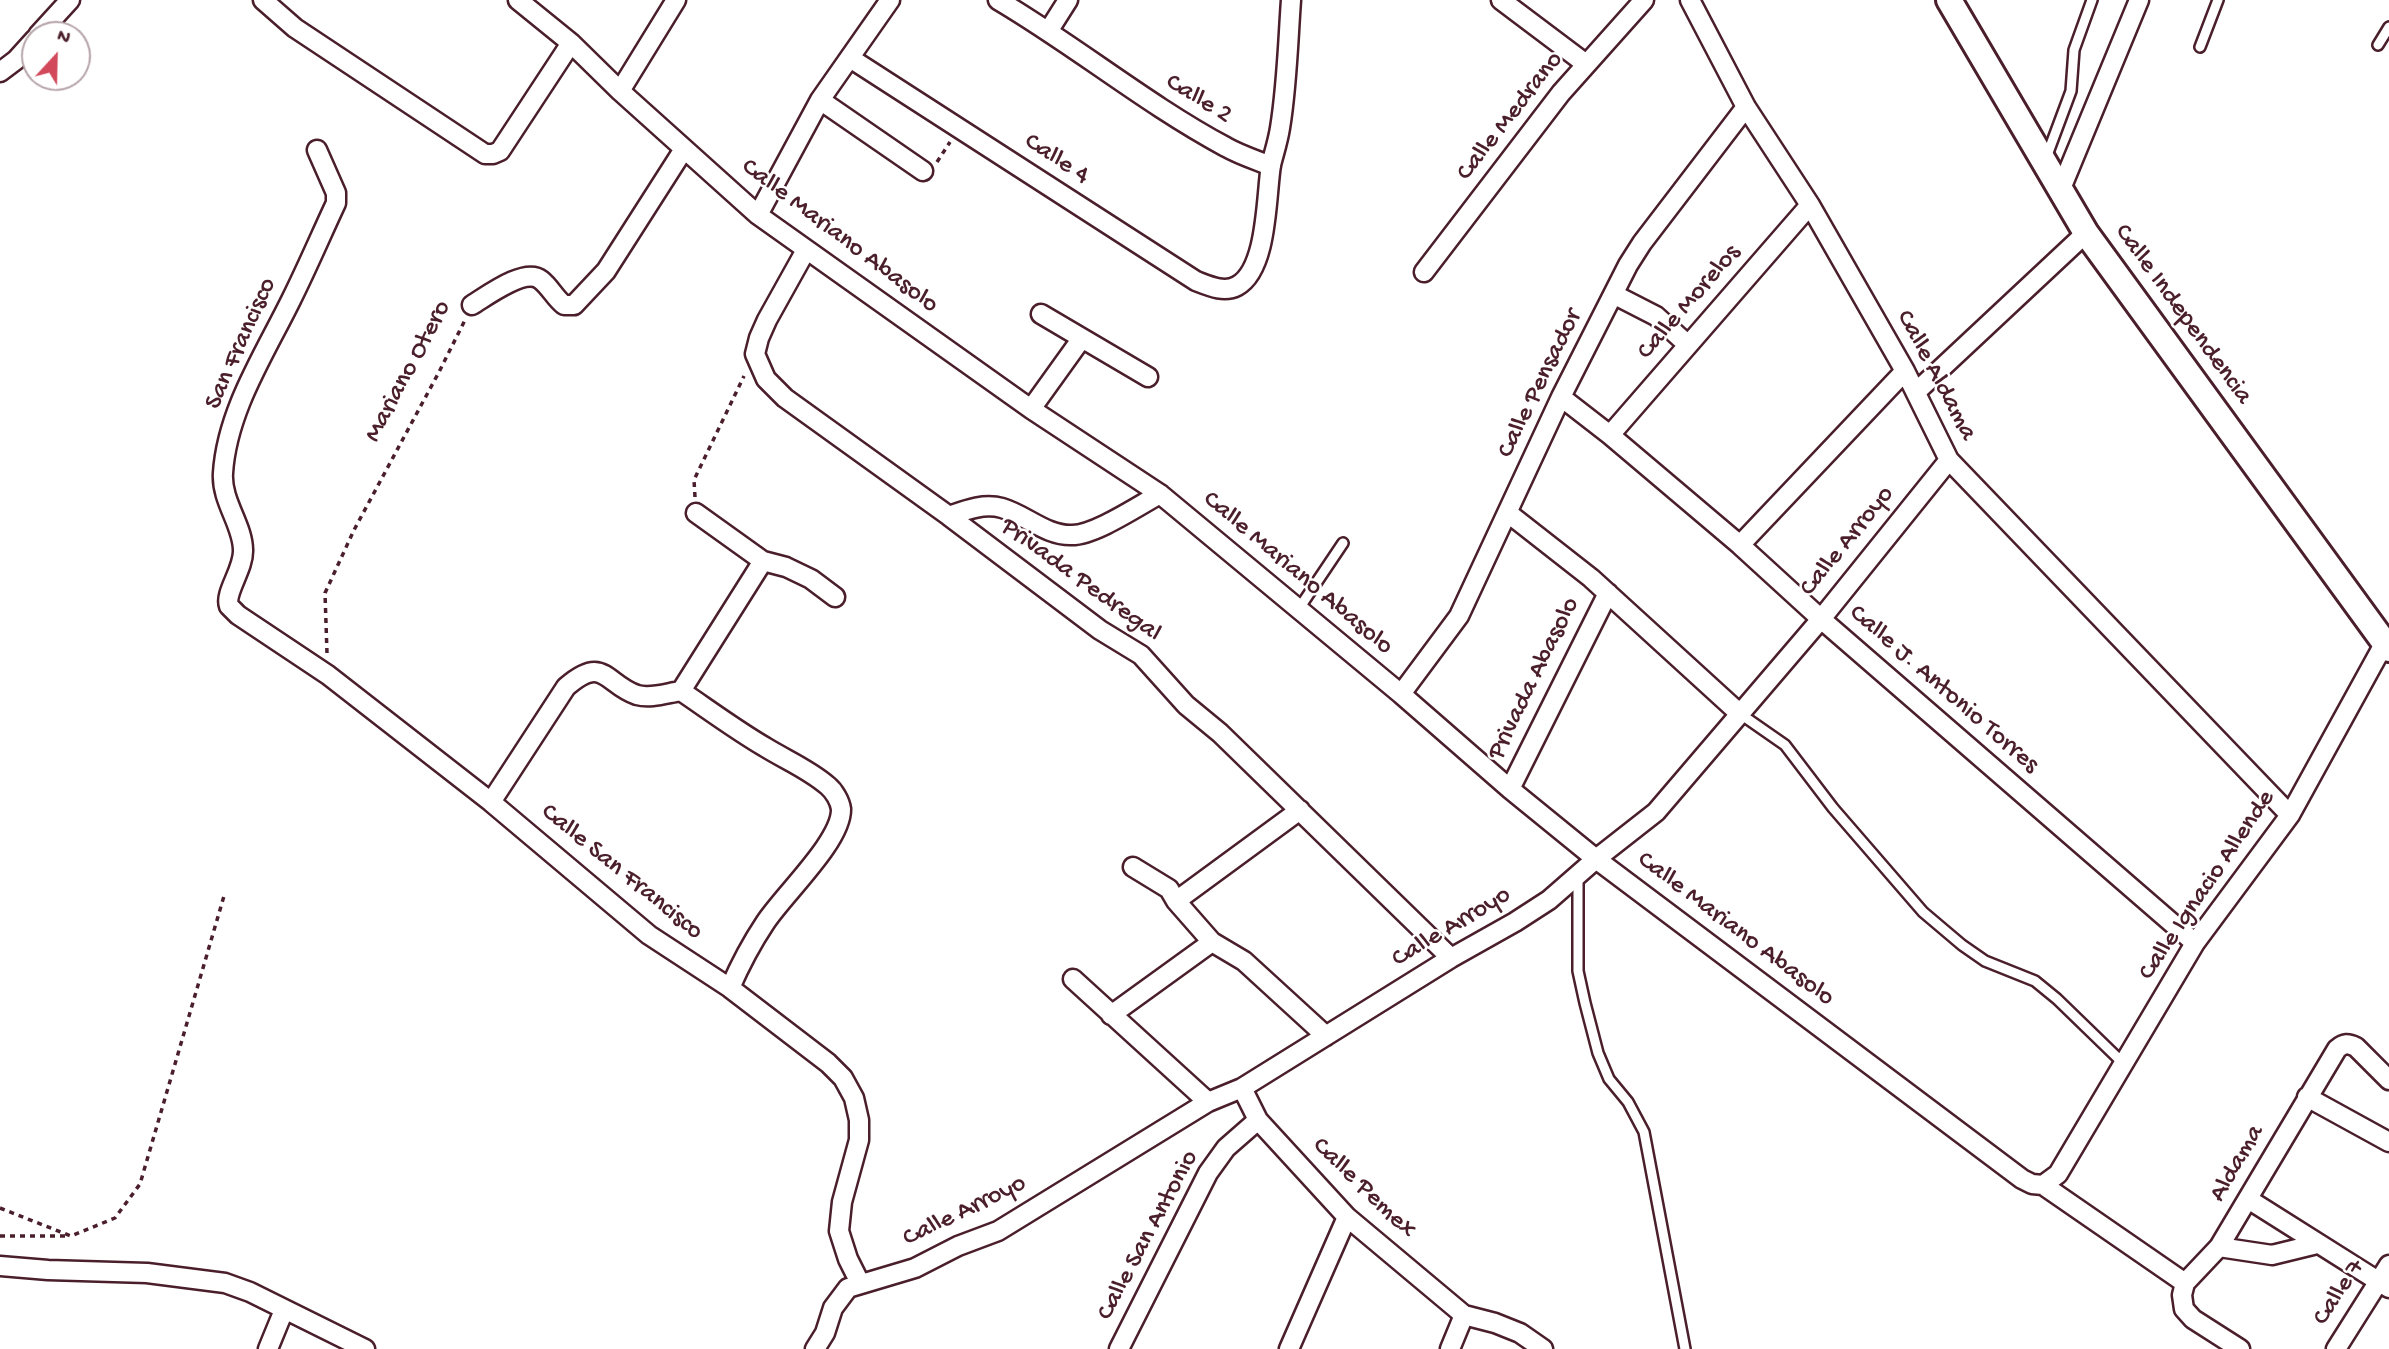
<!DOCTYPE html>
<style>
body{margin:0}
#map{position:relative;width:2389px;height:1349px;overflow:hidden;background:#fff;font-family:"Gochi Hand",sans-serif}
canvas{display:block}
.north{position:absolute;left:21px;top:21px;width:70px;height:70px;box-sizing:border-box;background:#fff;border:2px solid #b7a5aa;border-radius:50%;rotate:22deg;font-size:19px;font-weight:700;line-height:28px;text-align:center;color:#4a1f2b}
.north::after{content:'';display:block;margin:auto;width:24px;height:32px;background:#d1495b;clip-path:polygon(50% 0,100% 100%,50% 72%,0 100%)}
</style>
<div id="map">
<canvas width="2389" height="1349"></canvas>
<div class="north">N</div>
</div>
<script>
const context = document.querySelector('canvas').getContext('2d');
context.lineJoin = 'round';
function strokePath(path, color, width, dash) { context.strokeStyle = color; context.lineWidth = width; context.lineCap = dash ? 'butt' : 'round'; context.setLineDash(dash || []); context.stroke(path); }
function write(font, color, halo, rows, align = 'center') {
  context.font = font + ' "Gochi Hand",sans-serif'; context.lineWidth = 5; context.setLineDash([]); context.textBaseline = 'middle'; context.strokeStyle = halo; context.fillStyle = color; for (const [text, x, y, turn = 0] of rows) {
    context.save(); context.translate(x, y); context.rotate((+turn || 0) * Math.PI / 180); context.textAlign = isNaN(turn) ? turn : align; if (halo) context.strokeText(text, 0, 0); context.fillText(text, 0, 0); context.restore();
  }
}
const lane = new Path2D(`
 M 2378,45 L 2389,27
 M 2200,47 L 2218,0
 M 2046,158 L 2071,91 L 2074,50 L 2092,0
 M 1298,610 L 1343,543
 M 1739,713 L 1785,745 L 1833,808 L 1923,912 L 1962,945 L 1985,961 L 2035,981 L 2057,999 L 2124,1064
 M 1578,876 L 1578,971 L 1585,1003 L 1598,1053 L 1609,1079 L 1628,1102 L 1644,1132 L 1685,1349`);
const street = new Path2D(`
 M 263,0 L 295,28 L 485,154 L 493,154 L 500,151 L 571,43
 M 518,0 L 571,43 L 620,91 L 758,215 L 1031,409 L 1160,494 L 1401,694 L 1510,789 L 1596,859 L 2022,1179 L 2032,1184 L 2043,1185 L 2185,1283
 M 998,0 C 1076,46 1146,104 1226,147 C 1240,155 1256,160 1271,166
 M 1501,0 L 1586,64
 M 1690,0 L 1746,107 L 1810,205 L 1905,371 L 1949,460 L 2290,815
 M 1049,30 L 1068,0
 M 38,35 L 70,0
 M 850,58 L 1196,281 C 1209,286 1224,293 1237,286 C 1268,269 1266,195 1271,165 C 1274,153 1278,141 1280,128 C 1287,86 1288,42 1291,0
 M 0,72 L 16,60 L 35,39
 M 620,91 L 676,0
 M 820,100 L 923,171
 M 317,150 L 336,193 L 336,203 C 321,235 307,268 291,300 C 264,355 227,411 223,473 C 221,501 243,525 243,550 C 244,569 224,593 229,606 L 238,615 L 328,675 L 491,802 L 649,935 L 730,988 L 828,1063 L 843,1078 L 854,1098 L 859,1120 L 859,1140 L 842,1202 L 839,1231 L 848,1259 L 860,1283
 M 2060,191 L 2139,0
 M 758,215 L 820,100 L 890,0
 M 806,250 L 767,320 L 759,338 L 755,354 L 766,379 L 785,398 L 949,516 L 1100,630 L 1141,655 L 1186,705 L 1220,733 L 1451,958
 M 1424,272 L 1561,93 L 1644,0
 M 1615,295 L 1656,316 L 1688,345
 M 472,305 C 487,296 525,267 541,280 C 550,287 555,298 564,305 L 574,305 L 606,271 L 684,149
 M 1041,314 L 1148,377
 M 1916,392 L 2086,233
 M 1561,397 L 1610,435 L 1740,545 L 1821,619 L 2195,943
 M 1031,409 L 1082,338
 M 1610,435 L 1810,205
 M 696,513 L 763,561 L 786,567 L 811,579 L 835,597
 M 1508,513 L 1591,578 L 1739,713
 M 949,516 C 966,510 984,503 1002,508 C 1026,515 1046,536 1072,535 C 1095,535 1138,506 1160,494
 M 1740,545 L 1905,371
 M 681,691 L 763,561
 M 1401,694 L 1459,616 L 1561,397 L 1628,265 L 1642,243 L 1746,107
 M 1510,789 L 1608,593
 M 491,802 L 566,687 C 604,654 605,684 637,695 C 651,699 667,693 681,691 C 709,710 736,730 765,747 C 786,760 810,770 828,786 C 834,791 840,801 841,809 C 842,841 783,895 765,923 C 751,944 740,965 730,988
 M 1133,867 L 1169,889 L 1176,901 L 1212,942 L 1244,961 L 1326,1036
 M 1176,901 L 1300,810
 M 1073,979 L 1208,1102
 M 1111,1015 L 1212,942
 M 1242,1088 L 1258,1120 L 1347,1217 L 1464,1315 L 1495,1323 L 1520,1333 L 1543,1349
 M 2307,1097 L 2389,1142
 M 2043,1185 L 2058,1174 L 2195,943 L 2290,815 L 2384,644
 M 2248,1199 L 2389,1288
 M 2219,1247 L 2272,1255 L 2317,1244
 M 0,1266 L 48,1270 L 147,1273 L 225,1283 L 250,1292 L 365,1349
 M 268,1349 L 284,1310
 M 815,1349 L 825,1333 L 833,1308 L 848,1288 L 915,1268 L 958,1246 L 998,1231 L 1208,1102 L 1242,1088 L 1451,958 L 1515,922 L 1549,900 L 1596,859 L 1656,812 L 1821,619 L 1949,460
 M 1119,1349 L 1208,1173 L 1226,1148 L 1258,1120
 M 1289,1349 L 1347,1217
 M 1450,1349 L 1464,1315
 M 2240,1349 L 2193,1319 L 2184,1309 L 2182,1295 L 2185,1283 L 2219,1247 L 2337,1049 C 2344,1043 2348,1043 2356,1047 L 2389,1080
 M 2336,1349 L 2389,1265`);
const secondary = new Path2D(`
 M 1949,0 L 2086,233 L 2389,649`);
strokePath(lane, '#4a1f2b', 14);
strokePath(street, '#4a1f2b', 23);
strokePath(secondary, '#4a1f2b', 30);
strokePath(new Path2D(`
 M 937,162 L 950,142
 M 695,497 L 694,480 L 744,376
 M 327,653 L 325,593 L 354,530 L 439,372 L 465,320
 M 0,1208 L 71,1236 L 115,1218 L 140,1184 L 224,896
 M 0,1236 L 68,1236`), '#4a1f2b', 3.5, [5, 5]);
strokePath(lane, '#fff', 9);
strokePath(street, '#fff', 18);
strokePath(secondary, '#fff', 24);
write('26px', '#4a1f2b', '#fff', [
 ["Calle 2",1198,100,31],
 ["Calle Medrano",1511,117,-52],
 ["Calle 4",1056,160,33],
 ["Calle Mariano Abasolo",839,237,37],
 ["Calle Morelos",1690,303,-49],
 ["Calle Independencia",2182,315,54],
 ["San Francisco",242,344,-66],
 ["Mariano Otero",409,372,-62],
 ["Calle Aldama",1935,376,62],
 ["Calle Pensador",1541,384,-64],
 ["Calle Arroyo",1848,542,-51],
 ["Calle Mariano Abasolo",1297,574,40],
 ["Privada Pedregal",1080,581,36],
 ["Privada Abasolo",1535,679,-64],
 ["Calle J. Antonio Torres",1943,690,41],
 ["Calle San Francisco",621,873,39],
 ["Calle Ignacio Allende",2208,886,-56],
 ["Calle Arroyo",1452,928,-31],
 ["Calle Mariano Abasolo",1735,930,37],
 ["Aldama",2238,1164,-60],
 ["Calle Pemex",1363,1189,44],
 ["Calle Arroyo",965,1212,-26],
 ["Calle San Antonio",1149,1236,-62],
 ["Calle 7",2340,1293,-57]
]);
</script>
